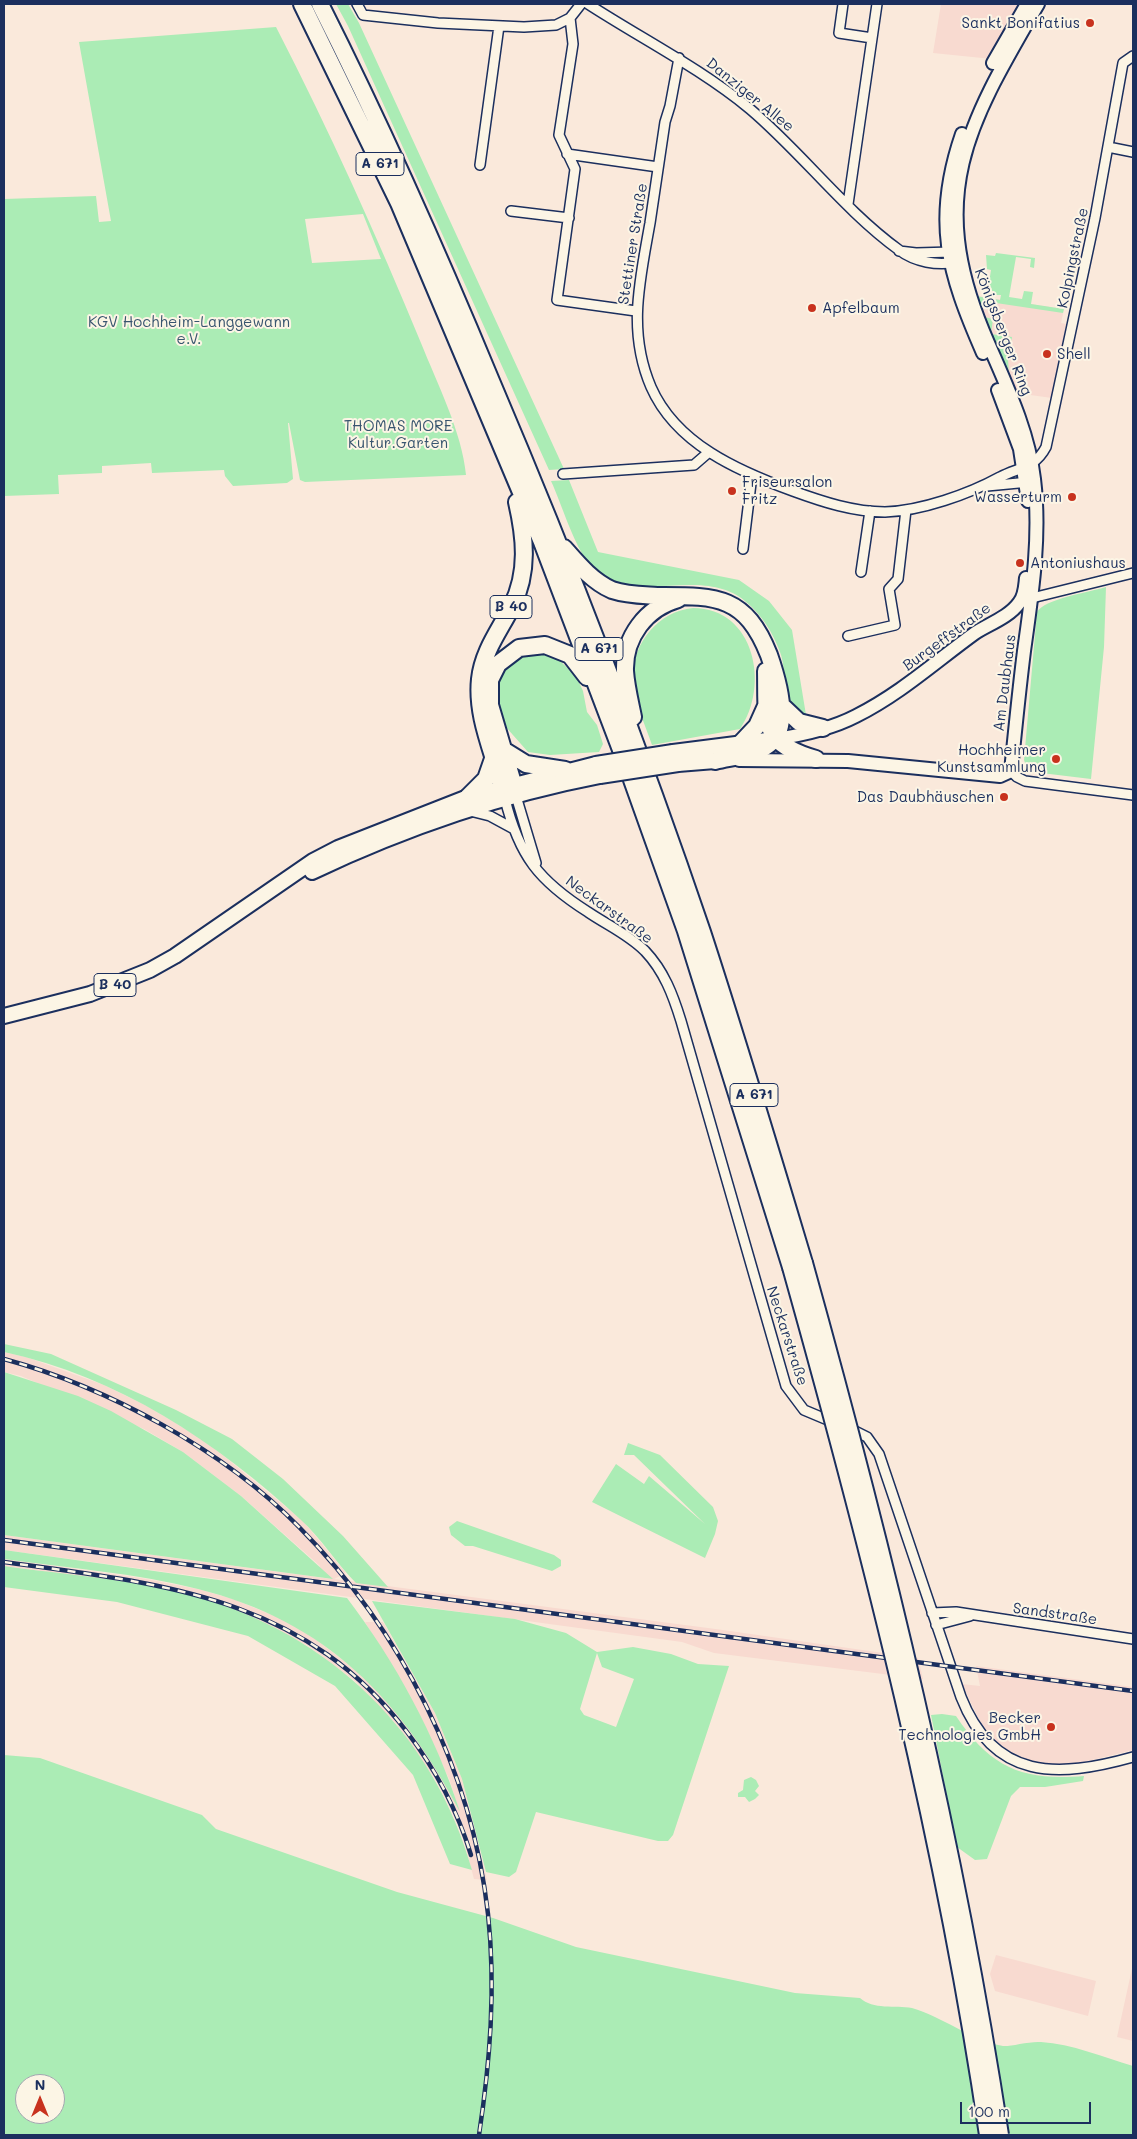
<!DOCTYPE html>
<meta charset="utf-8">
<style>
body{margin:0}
#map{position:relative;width:1137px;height:2139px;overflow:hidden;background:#fae9db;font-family:Mali,sans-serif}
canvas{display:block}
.frame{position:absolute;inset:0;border:5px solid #1b2f5e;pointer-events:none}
.north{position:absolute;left:15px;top:2074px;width:50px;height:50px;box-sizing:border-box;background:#fcf5e5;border:1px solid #a2a6af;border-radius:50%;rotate:0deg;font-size:14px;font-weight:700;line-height:20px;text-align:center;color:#1b2f5e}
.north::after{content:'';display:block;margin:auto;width:18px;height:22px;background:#c8321e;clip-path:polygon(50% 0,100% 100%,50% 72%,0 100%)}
.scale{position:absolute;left:960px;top:2102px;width:131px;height:22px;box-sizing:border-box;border:2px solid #1b2f5e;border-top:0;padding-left:6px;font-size:15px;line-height:18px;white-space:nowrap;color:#1b2f5e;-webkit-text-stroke:4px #fcf5e5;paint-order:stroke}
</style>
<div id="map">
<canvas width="1137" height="2139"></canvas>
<div class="frame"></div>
<div class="north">N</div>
<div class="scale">100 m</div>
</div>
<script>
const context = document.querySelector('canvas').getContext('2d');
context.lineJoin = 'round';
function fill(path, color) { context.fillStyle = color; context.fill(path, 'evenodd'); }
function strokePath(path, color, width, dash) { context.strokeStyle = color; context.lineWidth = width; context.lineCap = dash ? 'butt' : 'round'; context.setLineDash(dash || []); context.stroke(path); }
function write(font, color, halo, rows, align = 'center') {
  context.font = font + ' Mali,sans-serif'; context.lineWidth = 4; context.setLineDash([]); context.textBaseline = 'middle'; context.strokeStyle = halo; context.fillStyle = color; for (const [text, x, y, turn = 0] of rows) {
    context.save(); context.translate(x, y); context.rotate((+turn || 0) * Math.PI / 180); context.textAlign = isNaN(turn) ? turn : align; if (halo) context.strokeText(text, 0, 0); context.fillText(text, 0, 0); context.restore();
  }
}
fill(new Path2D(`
 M 941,4 L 1023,4 L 992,59 L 933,53 Z
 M 976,296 L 1064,309 L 1061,323 L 1066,324 L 1052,398 L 1016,393 Z
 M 4,1352 L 26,1357 L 104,1385 L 151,1408 L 208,1443 L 303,1521 L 346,1573 L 334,1579 L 723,1630 L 918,1658 L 923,1679 L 714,1653 L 682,1642 L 4,1550 L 4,1535 L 332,1579 L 319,1568 L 320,1566 L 241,1496 L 183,1452 L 144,1429 L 21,1376 L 4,1372 Z
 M 4,1559 L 141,1578 L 198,1589 L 233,1599 L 289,1622 L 314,1638 L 361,1674 L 385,1698 L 428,1754 L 458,1808 L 450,1781 L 421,1718 L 365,1622 L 383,1622 L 435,1713 L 462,1779 L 487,1880 L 474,1879 L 462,1834 L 452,1812 L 437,1782 L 397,1725 L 355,1681 L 308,1646 L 252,1617 L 194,1596 L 139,1585 L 4,1566 Z
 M 976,1666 L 1133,1687 L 1133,1750 L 1076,1764 L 1056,1765 L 1028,1760 L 1010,1752 L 994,1740 L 982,1726 L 962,1684 L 980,1686 Z
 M 996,1955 L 1096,1981 L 1088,2016 L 995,1991 L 990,1974 Z
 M 1133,1964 L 1133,2041 L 1117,2037 Z`), '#f8dad0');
fill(new Path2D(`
 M 336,4 L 348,4 L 359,23 L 564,469 L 549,470 L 348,26 Z
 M 276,27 C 329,130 377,236 421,343 C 437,383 462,432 466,475 L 305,482 L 300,480 L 289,423 L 288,423 L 293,479 L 287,483 L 233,486 L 225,476 L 224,470 L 152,473 L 151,463 L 102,466 L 102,473 L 58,475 L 59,494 L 4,496 L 4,199 L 96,196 L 99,222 L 111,221 L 79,42 ZM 363,214 L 381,259 L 312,263 L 305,219 Z
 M 996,253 L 1035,258 L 1034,268 L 1030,267 L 1031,259 L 1016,257 L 1009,297 L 1022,299 L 1024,291 L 1033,292 L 1031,304 L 1064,309 L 1063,313 L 996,303 L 994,310 L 979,305 L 976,296 L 1000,300 L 1001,295 L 994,295 L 994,291 L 992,291 L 989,283 L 991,270 L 987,269 L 986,255 L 995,256 Z
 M 984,317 L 993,319 L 991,334 L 1012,337 L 1008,358 L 1009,376 Z
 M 569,480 L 598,552 L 739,580 L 769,601 L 792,630 L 806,715 C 779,705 788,673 780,652 C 773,633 762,615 746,602 C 700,562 625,613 587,561 C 572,540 562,505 551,481 Z
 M 1106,587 L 1104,647 L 1091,779 L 1033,772 L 1027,768 L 1024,760 L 1037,612 C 1044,599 1090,592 1106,587 Z
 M 693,608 C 755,608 770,686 740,729 L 652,745 C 645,724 633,700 633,678 C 632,643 659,611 693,608 Z
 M 548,654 L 560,661 L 576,676 L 583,691 L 587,712 L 597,725 L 603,744 L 599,752 L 550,755 L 528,752 L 505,726 L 500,706 L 500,674 L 523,656 Z
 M 4,1344 L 51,1354 L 176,1410 L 232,1439 L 283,1479 L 343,1536 L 388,1587 L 356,1583 C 336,1563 321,1538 301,1520 C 217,1442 117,1376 4,1352 Z
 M 4,1372 L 78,1396 L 111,1411 L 183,1452 L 241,1496 L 333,1579 L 4,1535 Z
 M 628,1443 L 660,1455 L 713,1507 L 718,1521 L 715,1534 L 705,1558 L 592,1502 L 616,1464 L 644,1484 L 649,1476 L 705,1524 L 634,1455 L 624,1455 Z
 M 457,1521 L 554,1555 L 561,1560 L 561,1566 L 552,1571 L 473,1546 L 465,1546 L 451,1535 L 449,1527 Z
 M 4,1550 L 347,1598 C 395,1661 436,1736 460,1812 C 401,1699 326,1621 198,1589 C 135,1573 68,1568 4,1559 Z
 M 4,1566 C 67,1575 133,1579 194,1596 C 330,1634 434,1733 472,1870 L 450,1864 L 413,1775 L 335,1686 L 248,1636 L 117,1602 L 4,1587 Z
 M 372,1601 L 515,1619 L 566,1633 L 597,1652 L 633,1647 L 671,1654 L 698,1664 L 729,1666 L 673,1835 L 668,1841 L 658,1841 L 536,1812 L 516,1872 L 509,1877 L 486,1872 L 462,1779 L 435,1713 ZM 597,1653 L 602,1667 L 634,1679 L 616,1727 L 584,1715 L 580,1709 Z
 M 942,1714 L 956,1716 C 991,1768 1022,1781 1084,1776 L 1083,1781 L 1045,1787 L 1020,1787 L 1011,1796 L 987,1859 L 975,1860 L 957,1847 L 931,1715 Z
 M 4,1755 L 40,1758 L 202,1815 L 216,1829 L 397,1892 L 493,1918 L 576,1947 L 795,1993 L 860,1998 C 873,2010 895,2005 912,2008 C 941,2016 971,2040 1003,2046 C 1009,2047 1029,2041 1041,2042 C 1072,2044 1103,2057 1133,2066 L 1133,2135 L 4,2135 ZM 25,2084 L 55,2084 L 55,2114 L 25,2114 Z
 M 751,1777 L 756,1780 L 759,1786 L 755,1791 L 759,1795 L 755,1799 L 749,1802 L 745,1797 L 738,1797 L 738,1793 L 743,1790 L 744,1780 Z`), '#abecb5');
const minor = new Path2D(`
 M 357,4 L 363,15 L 438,23 L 524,27 L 556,25 L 570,18 L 581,4
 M 588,4 C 642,39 700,68 750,109 C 802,153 844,210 899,250 C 915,262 937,266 957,262
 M 843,4 L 839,33 L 872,38
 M 570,18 L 573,44 L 559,135 L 575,169 L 557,300 L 636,311
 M 679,58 L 670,106 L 665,122 C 660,156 655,189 650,223 C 640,280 627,331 651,387 C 676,444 738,471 793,491 C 823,502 854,512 885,512 C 921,511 969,494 1000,477 C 1020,467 1035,468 1046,447 L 1095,218 L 1123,63 L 1133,56
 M 1108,147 L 1133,152
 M 567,154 L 658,167
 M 480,165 L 499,26
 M 848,204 L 877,4
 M 511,211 L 569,218
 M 899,251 L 916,253 L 952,252
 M 563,474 L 694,465 L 709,452
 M 987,486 L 1029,482
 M 743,549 L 752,475
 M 861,572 L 870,511
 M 1028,597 L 1032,598 L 1133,573
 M 848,636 L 895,625 L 889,589 L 898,579 L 906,510
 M 1011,771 L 1017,777 L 1025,781 L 1133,795
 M 516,796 L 536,863
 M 505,799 C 519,856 539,881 588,912 C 607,925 628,934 645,951 C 664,971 673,995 681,1021 L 786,1386 L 804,1410 L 835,1423
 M 470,811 L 490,816 L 514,829
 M 847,1427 L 867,1437 L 879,1454 L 961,1697 C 994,1781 1058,1778 1133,1757
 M 932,1613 L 956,1612 L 1133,1639
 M 936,1625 L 970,1616`);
const secondary = new Path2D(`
 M 993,63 L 1027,4
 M 962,134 C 932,221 948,273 983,353
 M 998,390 L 1020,449 L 1028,501
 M 775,739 C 803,735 831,729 856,716 C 900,694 935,662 975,633 C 989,624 1009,617 1019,603 C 1025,596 1025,587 1026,578
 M 739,760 L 848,761 L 1000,776 L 1011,771 C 1015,731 1019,691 1024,651 C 1032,594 1041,536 1034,479 C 1028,427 1003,379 983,331 C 926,193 969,123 1038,4`);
const primary = new Path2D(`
 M 673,752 L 775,739
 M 678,764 L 715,761
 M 312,872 C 403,829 501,795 600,776
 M 4,1016 L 90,994 L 150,970 L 175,956 L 313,861 L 338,848 L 468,797 L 596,764`);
const motorway = new Path2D(`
 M 302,4 L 399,203 L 542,542 L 626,763 L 686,931 L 791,1267
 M 320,4 C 382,127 438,253 491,381 C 568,562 639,746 702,932 C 738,1042 771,1153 804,1263
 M 564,548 C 578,564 592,581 612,590 C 627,595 642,595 657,596 C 715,596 745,594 769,655 C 776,675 785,705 780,726 C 774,755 739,755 715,761
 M 766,671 C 767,723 760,743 816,759
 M 780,704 L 799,722 L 823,728
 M 633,717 C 630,702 626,686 625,671 C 624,637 646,608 678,599
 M 741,743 L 757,726 L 766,706
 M 505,751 L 526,764 L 565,770
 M 513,783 L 490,705 L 490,680 L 498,664 L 519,648 L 545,645 L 570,655 L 587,677
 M 502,786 C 493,751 476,716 480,679 C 483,651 500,630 512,606 C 529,572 525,537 517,502
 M 468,797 L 486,779 L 494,756`);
strokePath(minor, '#1b2f5e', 12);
strokePath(secondary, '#1b2f5e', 16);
strokePath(primary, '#1b2f5e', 18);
strokePath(motorway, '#1b2f5e', 20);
strokePath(minor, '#fcf5e5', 9);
strokePath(secondary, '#fcf5e5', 12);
strokePath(primary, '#fcf5e5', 14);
strokePath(motorway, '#fcf5e5', 16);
const rail = new Path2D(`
 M 4,1359 C 107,1387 224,1450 299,1527 C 401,1630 472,1770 488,1914 C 496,1989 490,2062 479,2135
 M 4,1540 L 1133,1691
 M 4,1562 C 161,1584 302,1595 407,1732 C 436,1770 457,1809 471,1855`);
strokePath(rail, '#1b2f5e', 4.5);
strokePath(rail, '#fcf5e5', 2.5, [8]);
const primaryBridge = new Path2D(`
 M 596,764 L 673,752
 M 600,776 L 678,764`);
const motorwayBridge = new Path2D(`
 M 804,1263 C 884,1550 955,1841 1000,2135
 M 791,1267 C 871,1552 945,1842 988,2135`);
strokePath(primaryBridge, '#1b2f5e', 18, []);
strokePath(motorwayBridge, '#1b2f5e', 20, []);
strokePath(primaryBridge, '#fcf5e5', 14);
strokePath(motorwayBridge, '#fcf5e5', 16);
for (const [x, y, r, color] of [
 [1090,23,5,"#c8321e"],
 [812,308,5,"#c8321e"],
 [1047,354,5,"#c8321e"],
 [732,491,5,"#c8321e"],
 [1072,497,5,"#c8321e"],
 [1020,563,5,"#c8321e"],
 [1056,759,5,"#c8321e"],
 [1004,797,5,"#c8321e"],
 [1051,1727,5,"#c8321e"]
]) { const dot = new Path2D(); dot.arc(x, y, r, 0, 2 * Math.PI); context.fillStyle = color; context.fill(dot); strokePath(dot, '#fcf5e5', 2); }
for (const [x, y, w] of [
 [380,164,48],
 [511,607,42],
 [599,649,48],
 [115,985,42],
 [754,1095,48]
]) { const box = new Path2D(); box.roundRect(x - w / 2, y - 11.5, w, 23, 4); context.fillStyle = '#fcf5e5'; context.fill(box); strokePath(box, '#1b2f5e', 1); }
write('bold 14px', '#1b2f5e', null, [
 ["A 671",380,164],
 ["B 40",511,607],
 ["A 671",599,649],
 ["B 40",115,985],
 ["A 671",754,1095]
]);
write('15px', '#1b2f5e', '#fcf5e5', [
 ["Sankt Bonifatius",1080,23],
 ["Apfelbaum",822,308,"left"],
 ["Shell",1057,354,"left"],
 ["Friseursalon",742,482,"left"],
 ["Fritz",742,499,"left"],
 ["Wasserturm",1062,497],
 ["Antoniushaus",1030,563,"left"],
 ["Hochheimer",1046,750],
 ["Kunstsammlung",1046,767],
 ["Das Daubhäuschen",994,797],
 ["Becker",1041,1718],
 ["Technologies GmbH",1041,1735]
], 'right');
write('15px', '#1b2f5e', '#fcf5e5', [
 ["Danziger Allee",750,95,39],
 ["Stettiner Straße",633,244,-81],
 ["Kolpingstraße",1073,258,-78],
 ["Königsberger Ring",1003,332,69],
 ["Burgeffstraße",947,637,-36],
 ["Am Daubhaus",1005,683,-83],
 ["Neckarstraße",609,910,36],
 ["Neckarstraße",787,1336,72],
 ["Sandstraße",1055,1614,8]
]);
write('15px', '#38556f', '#fcf5e5', [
 ["KGV Hochheim-Langgewann",189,322],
 ["e.V.",189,339],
 ["THOMAS MORE",398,426],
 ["Kultur.Garten",398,443]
]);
</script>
